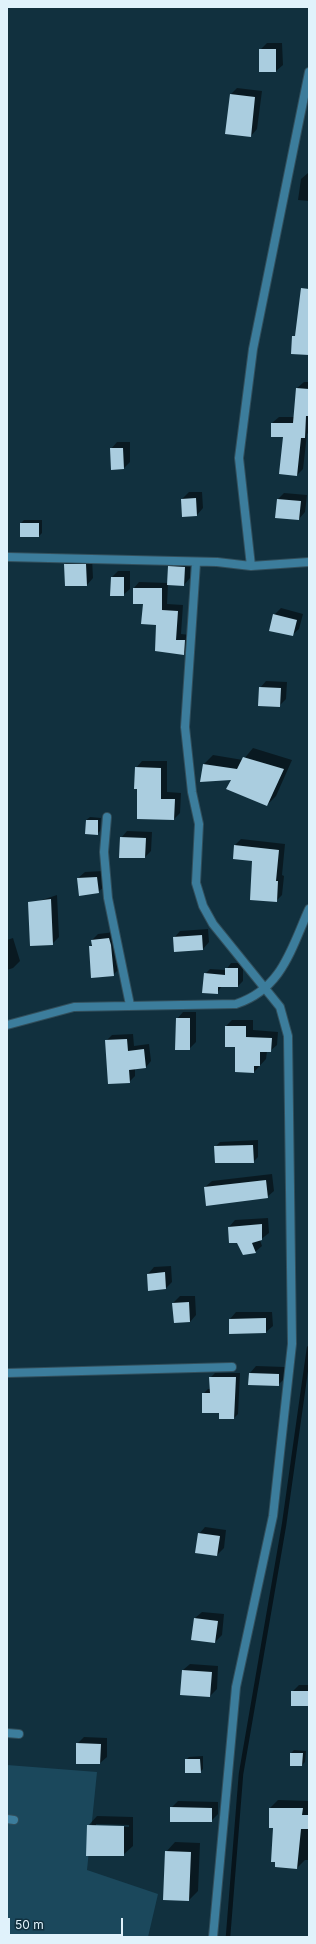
<!DOCTYPE html>
<style>
body{margin:0}
#map{position:relative;width:316px;height:1944px;overflow:hidden;background:#11303e;font-family:Inter,sans-serif}
canvas{display:block}
.frame{position:absolute;inset:0;border:8px solid #e0f2fb;pointer-events:none}
.scale{position:absolute;left:8px;top:1918px;width:115px;height:18px;box-sizing:border-box;border:2px solid #e0f2fb;border-top:0;padding-left:5px;font-size:12px;line-height:14px;white-space:nowrap;color:#e0f2fb;-webkit-text-stroke:3px #11303e;paint-order:stroke}
</style>
<div id="map">
<canvas width="316" height="1944"></canvas>
<div class="frame"></div>
<div class="scale">50 m</div>
</div>
<script>
const context = document.querySelector('canvas').getContext('2d');
context.lineJoin = 'round';
function fill(path, color) { context.fillStyle = color; context.fill(path, 'evenodd'); }
function strokePath(path, color, width, dash) { context.strokeStyle = color; context.lineWidth = width; context.lineCap = dash ? 'butt' : 'round'; context.setLineDash(dash || []); context.stroke(path); }
fill(new Path2D(`
 M 7,1765 L 97,1772 L 87,1870 L 158,1894 L 148,1937 L 7,1937 Z`), '#1b485c');
fill(new Path2D(`
 M 267,43 L 282,43 L 283,65 L 276,71 L 260,50 Z
 M 237,88 L 262,91 L 257,129 L 251,136 L 231,94 Z
 M 308,173 L 309,173 L 309,201 L 298,200 L 301,179 Z
 M 304,382 L 309,382 L 309,432 L 307,434 L 303,469 L 297,475 L 284,436 L 272,423 L 279,417 L 294,417 L 297,388 Z
 M 117,442 L 130,442 L 130,462 L 124,468 L 111,449 Z
 M 189,492 L 202,492 L 203,508 L 197,515 L 183,516 L 182,499 Z
 M 284,493 L 307,495 L 305,512 L 299,519 L 278,499 Z
 M 24,520 L 42,520 L 42,533 L 39,536 L 21,523 Z
 M 72,558 L 92,558 L 93,578 L 87,585 L 65,564 Z
 M 176,560 L 191,561 L 190,578 L 184,585 L 168,584 L 167,604 L 183,605 L 181,634 L 190,635 L 190,648 L 184,653 L 158,624 L 134,588 L 139,582 L 168,583 L 169,567 Z
 M 118,571 L 130,571 L 130,589 L 123,595 L 112,577 Z
 M 281,608 L 303,614 L 299,629 L 292,635 L 274,615 Z
 M 266,681 L 287,682 L 286,699 L 279,706 L 260,688 Z
 M 253,748 L 292,760 L 276,796 L 267,805 L 233,779 L 201,781 L 204,764 L 213,755 L 243,760 Z
 M 142,761 L 167,761 L 167,792 L 181,793 L 180,813 L 174,819 L 138,788 L 136,768 Z
 M 90,817 L 101,818 L 100,831 L 97,834 L 86,820 Z
 M 127,831 L 152,832 L 151,851 L 145,857 L 121,838 Z
 M 241,839 L 285,844 L 282,875 L 284,876 L 282,895 L 276,901 L 253,860 L 235,845 Z
 M 103,871 L 105,886 L 98,892 L 78,878 L 85,872 Z
 M 57,895 L 59,937 L 52,944 L 36,902 Z
 M 208,929 L 209,942 L 203,949 L 174,938 L 180,931 Z
 M 115,932 L 119,969 L 113,975 L 90,947 L 92,944 L 92,940 L 98,934 Z
 M 7,938 L 7,940 L 13,938 L 20,961 L 13,968 L 7,970 Z
 M 231,963 L 243,963 L 243,981 L 238,986 L 222,986 L 217,993 L 205,974 L 210,969 L 226,970 Z
 M 183,1012 L 196,1012 L 196,1042 L 189,1049 L 177,1019 Z
 M 232,1020 L 253,1020 L 253,1030 L 278,1032 L 277,1045 L 270,1051 L 267,1051 L 266,1059 L 254,1072 L 236,1071 L 236,1046 L 226,1026 Z
 M 133,1034 L 134,1046 L 149,1044 L 151,1061 L 146,1067 L 135,1068 L 135,1076 L 129,1082 L 106,1041 L 112,1035 Z
 M 258,1140 L 258,1157 L 253,1162 L 215,1147 L 220,1142 Z
 M 272,1174 L 274,1191 L 267,1197 L 205,1187 L 212,1181 Z
 M 268,1218 L 269,1233 L 260,1240 L 262,1246 L 255,1252 L 229,1227 L 235,1220 Z
 M 171,1266 L 172,1282 L 166,1288 L 148,1274 L 154,1267 Z
 M 180,1296 L 195,1296 L 196,1315 L 190,1322 L 173,1303 Z
 M 236,1312 L 272,1312 L 273,1326 L 266,1332 L 230,1319 Z
 M 256,1366 L 285,1367 L 285,1378 L 278,1385 L 249,1384 L 250,1373 Z
 M 215,1373 L 240,1373 L 238,1414 L 234,1418 L 220,1412 L 203,1394 L 208,1389 L 211,1389 L 210,1378 Z
 M 205,1527 L 226,1530 L 224,1548 L 217,1555 L 199,1534 Z
 M 202,1612 L 224,1614 L 222,1635 L 215,1642 L 195,1618 Z
 M 190,1664 L 218,1666 L 217,1689 L 210,1696 L 183,1670 Z
 M 299,1685 L 309,1685 L 309,1705 L 292,1692 Z
 M 84,1737 L 107,1738 L 107,1757 L 100,1763 L 77,1744 Z
 M 294,1750 L 306,1751 L 305,1762 L 302,1765 L 291,1753 Z
 M 203,1756 L 203,1769 L 200,1772 L 186,1760 L 189,1757 Z
 M 278,1800 L 309,1801 L 309,1860 L 305,1860 L 297,1868 L 274,1827 L 270,1808 Z
 M 178,1801 L 218,1802 L 218,1814 L 211,1821 L 171,1808 Z
 M 97,1816 L 133,1817 L 133,1846 L 123,1855 L 88,1826 ZM 96,1824 L 129,1825 L 129,1827 L 96,1826 Z
 M 175,1842 L 200,1843 L 198,1891 L 189,1900 L 166,1852 Z`), '#0007');
strokePath(new Path2D(`
 M 228,1937 L 241,1774 L 284,1525 L 309,1348`), '#07141b', 4.5);
fill(new Path2D(`
 M 259,49 L 276,49 L 276,72 L 259,72 Z
 M 230,94 L 255,97 L 251,137 L 225,134 Z
 M 301,288 L 309,289 L 309,355 L 291,354 L 292,336 L 295,336 Z
 M 296,388 L 309,389 L 309,416 L 306,416 L 305,438 L 301,438 L 297,476 L 279,474 L 283,437 L 271,437 L 271,423 L 293,423 Z
 M 110,448 L 123,448 L 124,469 L 111,470 Z
 M 196,498 L 197,516 L 182,517 L 181,499 Z
 M 277,499 L 301,501 L 299,520 L 275,518 Z
 M 20,523 L 39,523 L 39,537 L 20,537 Z
 M 64,564 L 86,564 L 87,586 L 65,586 Z
 M 168,566 L 185,567 L 184,586 L 167,585 Z
 M 111,577 L 124,577 L 124,596 L 110,596 Z
 M 133,588 L 162,588 L 162,610 L 178,611 L 176,640 L 185,640 L 184,655 L 155,651 L 156,625 L 141,624 L 143,604 L 133,604 Z
 M 273,614 L 297,620 L 293,636 L 269,631 Z
 M 259,687 L 281,688 L 280,707 L 258,706 Z
 M 243,757 L 284,769 L 267,806 L 226,789 L 231,780 L 200,782 L 203,764 L 237,769 Z
 M 135,767 L 161,768 L 161,799 L 175,799 L 174,820 L 137,819 L 137,789 L 134,789 Z
 M 86,820 L 98,820 L 98,835 L 85,834 Z
 M 120,837 L 146,838 L 145,858 L 119,858 Z
 M 234,845 L 279,850 L 276,881 L 278,881 L 277,902 L 250,900 L 252,861 L 233,859 Z
 M 97,877 L 99,893 L 79,896 L 77,878 Z
 M 51,899 L 53,945 L 30,946 L 28,902 Z
 M 202,935 L 203,950 L 174,952 L 173,937 Z
 M 109,938 L 111,945 L 114,976 L 91,978 L 89,946 L 92,946 L 91,940 Z
 M 225,968 L 238,968 L 238,987 L 218,987 L 218,994 L 202,993 L 204,973 L 225,975 Z
 M 176,1018 L 190,1018 L 190,1050 L 175,1050 Z
 M 225,1026 L 246,1026 L 246,1037 L 272,1038 L 271,1052 L 260,1052 L 260,1066 L 254,1066 L 254,1073 L 235,1072 L 235,1047 L 225,1047 Z
 M 127,1039 L 128,1051 L 144,1049 L 146,1068 L 129,1070 L 130,1083 L 108,1084 L 105,1040 Z
 M 253,1145 L 254,1163 L 215,1163 L 214,1146 Z
 M 266,1180 L 268,1198 L 206,1206 L 204,1187 Z
 M 262,1224 L 262,1240 L 252,1243 L 256,1253 L 243,1255 L 237,1243 L 229,1243 L 228,1227 Z
 M 165,1272 L 166,1289 L 148,1291 L 147,1274 Z
 M 189,1302 L 190,1322 L 174,1323 L 172,1303 Z
 M 266,1318 L 266,1333 L 229,1334 L 229,1319 Z
 M 249,1373 L 279,1374 L 279,1386 L 248,1385 Z
 M 209,1377 L 236,1377 L 234,1419 L 219,1419 L 219,1413 L 202,1413 L 202,1393 L 210,1393 Z
 M 198,1533 L 220,1536 L 217,1556 L 195,1553 Z
 M 194,1618 L 218,1621 L 215,1643 L 191,1640 Z
 M 182,1670 L 212,1672 L 210,1697 L 180,1695 Z
 M 291,1691 L 309,1691 L 309,1706 L 291,1706 Z
 M 76,1743 L 101,1744 L 100,1764 L 76,1764 Z
 M 290,1753 L 303,1753 L 302,1766 L 290,1766 Z
 M 185,1759 L 200,1759 L 201,1773 L 185,1773 Z
 M 170,1807 L 212,1808 L 212,1822 L 170,1822 Z
 M 269,1808 L 303,1808 L 302,1815 L 308,1815 L 308,1829 L 301,1829 L 297,1869 L 275,1867 L 275,1862 L 271,1862 L 273,1828 L 269,1828 Z
 M 87,1825 L 124,1826 L 124,1856 L 86,1856 Z
 M 165,1851 L 191,1852 L 189,1901 L 163,1900 Z`), '#aacddf');
const street = new Path2D(`
 M 7,557 L 217,562 L 251,566 L 309,562
 M 196,563 L 185,727 L 192,792 L 199,824 L 196,883 L 203,906 L 213,924 L 280,1007 L 288,1036 L 292,1344 L 273,1516 L 236,1687 L 213,1937
 M 251,566 L 239,458 L 253,349 L 309,72
 M 107,817 L 104,852 L 108,898 L 130,1005
 M 7,1025 L 74,1007 L 236,1004 C 282,989 291,949 309,909
 M 7,1373 L 232,1367
 M 7,1733 L 19,1734
 M 7,1819 L 14,1820`);
strokePath(street, '#324f5c', 10);
strokePath(street, '#3c7d9c', 8);
</script>
